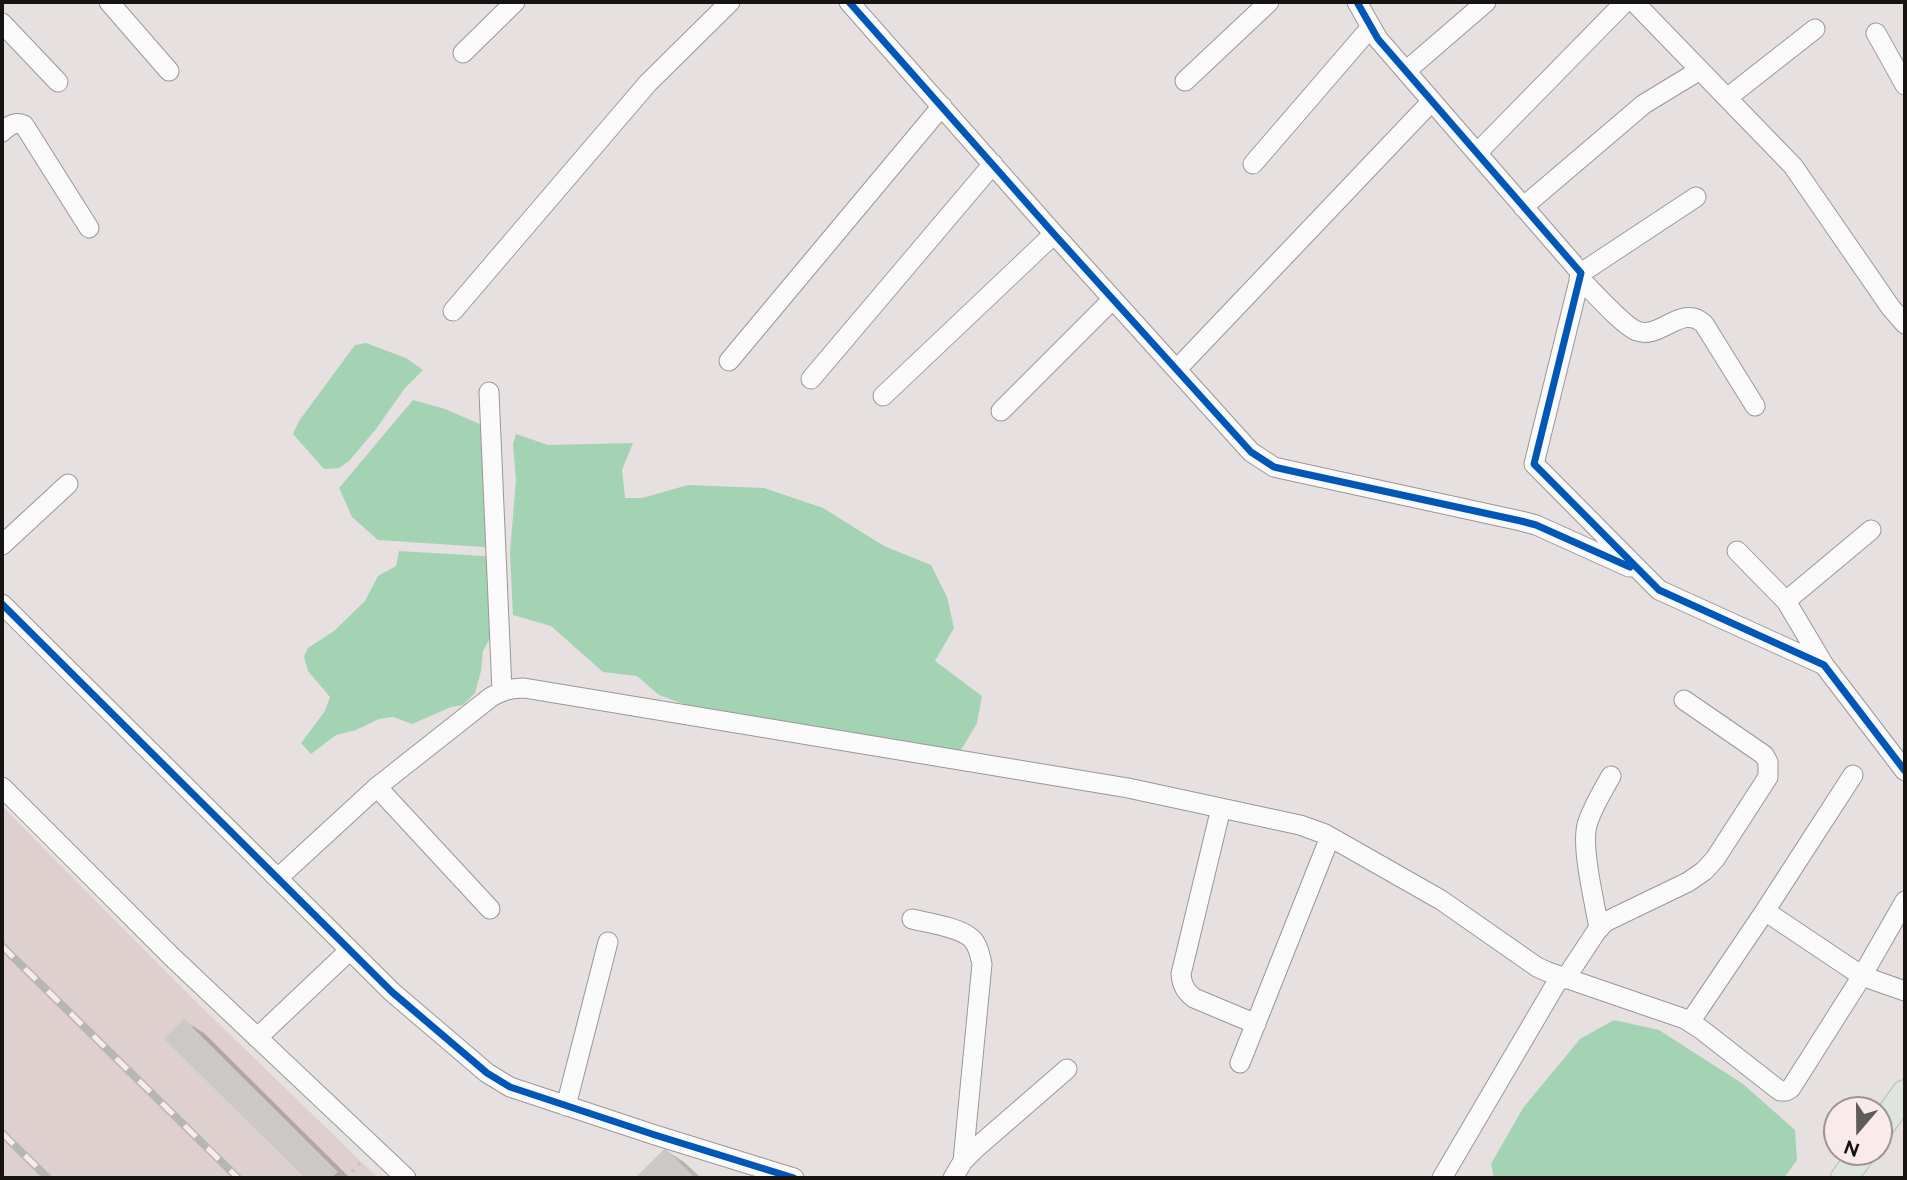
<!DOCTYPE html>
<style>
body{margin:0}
#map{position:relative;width:1907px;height:1180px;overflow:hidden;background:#e6e0e0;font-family:Raleway,sans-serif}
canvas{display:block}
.frame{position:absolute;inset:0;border:4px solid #171312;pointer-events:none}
.north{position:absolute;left:1823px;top:1096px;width:70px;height:70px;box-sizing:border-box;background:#f8ebe9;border:2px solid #9e9593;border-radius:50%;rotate:200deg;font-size:19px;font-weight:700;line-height:28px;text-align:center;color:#171312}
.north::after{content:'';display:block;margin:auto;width:24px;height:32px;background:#5f5b5a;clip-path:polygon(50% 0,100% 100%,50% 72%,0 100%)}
</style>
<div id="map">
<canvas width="1907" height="1180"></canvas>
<div class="frame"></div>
<div class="north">N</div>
</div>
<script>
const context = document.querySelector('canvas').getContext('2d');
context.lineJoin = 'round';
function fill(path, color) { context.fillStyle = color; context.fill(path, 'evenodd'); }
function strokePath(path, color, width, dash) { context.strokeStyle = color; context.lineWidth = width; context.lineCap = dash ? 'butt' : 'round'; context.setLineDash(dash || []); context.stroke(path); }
fill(new Path2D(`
 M 2,806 L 188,994 L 378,1178 L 2,1178 Z`), '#ded0cf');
fill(new Path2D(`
 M 366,343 L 406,358 L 423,370 L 405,388 L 376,429 L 349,461 L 339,468 L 324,469 L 293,434 L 299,421 L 355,345 Z
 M 413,400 L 445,409 L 496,431 L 499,548 L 378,540 L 352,517 L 339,488 Z
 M 516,434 L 548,445 L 633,443 L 622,470 L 625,498 L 642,498 L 688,485 L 764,488 L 823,508 L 884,546 L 931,565 L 947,597 L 954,628 L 935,661 L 982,696 L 977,723 L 960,752 L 719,717 L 659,695 L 637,676 L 603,672 L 551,626 L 513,615 L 510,552 L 516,480 L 513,444 Z
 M 399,551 L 500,557 L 494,631 L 483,651 L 481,671 L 475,693 L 463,705 L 451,707 L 412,724 L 393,717 L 379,719 L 356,730 L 336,735 L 311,754 L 301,743 L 325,711 L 330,697 L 308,671 L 304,657 L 308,648 L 334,631 L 365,601 L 378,576 L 396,566 Z
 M 1614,1020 L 1659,1030 L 1743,1084 L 1795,1130 L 1797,1160 L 1784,1178 L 1494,1178 L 1491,1164 L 1523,1108 L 1580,1039 Z`), '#a3d3b3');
fill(new Path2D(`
 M 184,1021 L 204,1033 L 350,1178 L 308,1178 L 167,1039 Z
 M 665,1150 L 684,1162 L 701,1178 L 637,1178 Z`), '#0003');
fill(new Path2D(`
 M 184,1019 L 338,1172 L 331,1178 L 305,1178 L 164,1039 Z
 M 665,1148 L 695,1178 L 635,1178 Z`), '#cdc8c8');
const minor = new Path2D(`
 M 109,2 L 169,71
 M 849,2 L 1054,234 L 1251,452 L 1274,467 L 1287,470 L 1521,521 L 1536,525 L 1629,567
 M 1357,2 L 1378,39 L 1581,273 L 1534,464 L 1659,590 L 1824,665 L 1905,771
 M 1634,2 L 1793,166 L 1891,308 L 1905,324
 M 2,23 L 58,82
 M 1876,33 L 1905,85
 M 463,53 L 515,2
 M 1406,71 L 1486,2
 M 1185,81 L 1269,2
 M 1727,98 L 1815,29
 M 2,132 C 9,126 14,121 24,125 L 89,228
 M 1477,153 L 1625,2
 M 1253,164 L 1371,27
 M 1523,207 L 1644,104 L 1700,70
 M 1581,273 L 1696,197
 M 1579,278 C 1592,290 1623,326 1637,331 C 1660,340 1682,303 1704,324 L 1755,406
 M 453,311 L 648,83 L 730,2
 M 729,361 L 942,106
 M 1177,369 L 1432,101
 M 811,379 L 993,164
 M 489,392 L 502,691
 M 883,396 L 1054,234
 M 1001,411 L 1113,299
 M 2,545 L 68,484
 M 1737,551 L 1786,601 L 1824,665
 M 1786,601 L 1871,530
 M 2,604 L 392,992 L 487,1073 L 510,1087 L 655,1135 L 794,1178
 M 2,787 L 171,956 L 406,1178
 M 377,787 L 490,909
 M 1221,808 L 1181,974 C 1182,985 1185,991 1194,998 L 1256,1024
 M 278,878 L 377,787 L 491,697 C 502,691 510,688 524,688 L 1128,788 L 1300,825 L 1325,834 L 1441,900 L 1537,967 L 1548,972 L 1685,1019 L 1702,1030 L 1780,1091 L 1786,1091 L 1791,1088 L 1862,976 L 1905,901
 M 1765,911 L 1862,976 L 1905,991
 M 912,919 C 928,923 959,927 971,938 C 978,944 980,955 982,964 L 963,1161
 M 1599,929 C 1595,903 1581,849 1587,825 C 1592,808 1602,792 1611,776
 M 1565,979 L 1596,932 L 1605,922 L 1688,882 L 1704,871 L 1715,859 L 1768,777 L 1768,762 L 1764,755 L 1684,700
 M 1690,1022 L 1765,911 L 1853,775
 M 257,1038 L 350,950
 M 1240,1063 L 1330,837
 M 566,1106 L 608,942
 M 953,1178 L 963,1161 L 976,1148 L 1067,1069
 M 1442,1178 L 1560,977`);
const highway = new Path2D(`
 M 1879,1129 L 1905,1093
 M 1844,1178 L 1863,1152`);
strokePath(minor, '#9c9797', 21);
strokePath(highway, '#bfbcbb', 28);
strokePath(new Path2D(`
 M 346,1178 L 363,1160`), '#c4c2c1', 2.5, [3.5, 5]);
strokePath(minor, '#fbfafa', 19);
strokePath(highway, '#dee5e0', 26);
const rail = new Path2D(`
 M 2,946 L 238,1178
 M 2,1133 L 48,1178`);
strokePath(rail, '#b7b6b6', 8);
strokePath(rail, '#f8ebe9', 5, [16]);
strokePath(new Path2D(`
 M 849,2 L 1054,234 L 1251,452 L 1274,467 L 1287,470 L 1521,521 L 1536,525 L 1630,567
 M 1357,2 L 1378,39 L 1581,273 L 1534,464 L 1659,590 L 1824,665 L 1905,771
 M 2,604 L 392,992 L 487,1073 L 510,1087 L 655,1135 L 794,1178`), '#0057b8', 7);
</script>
